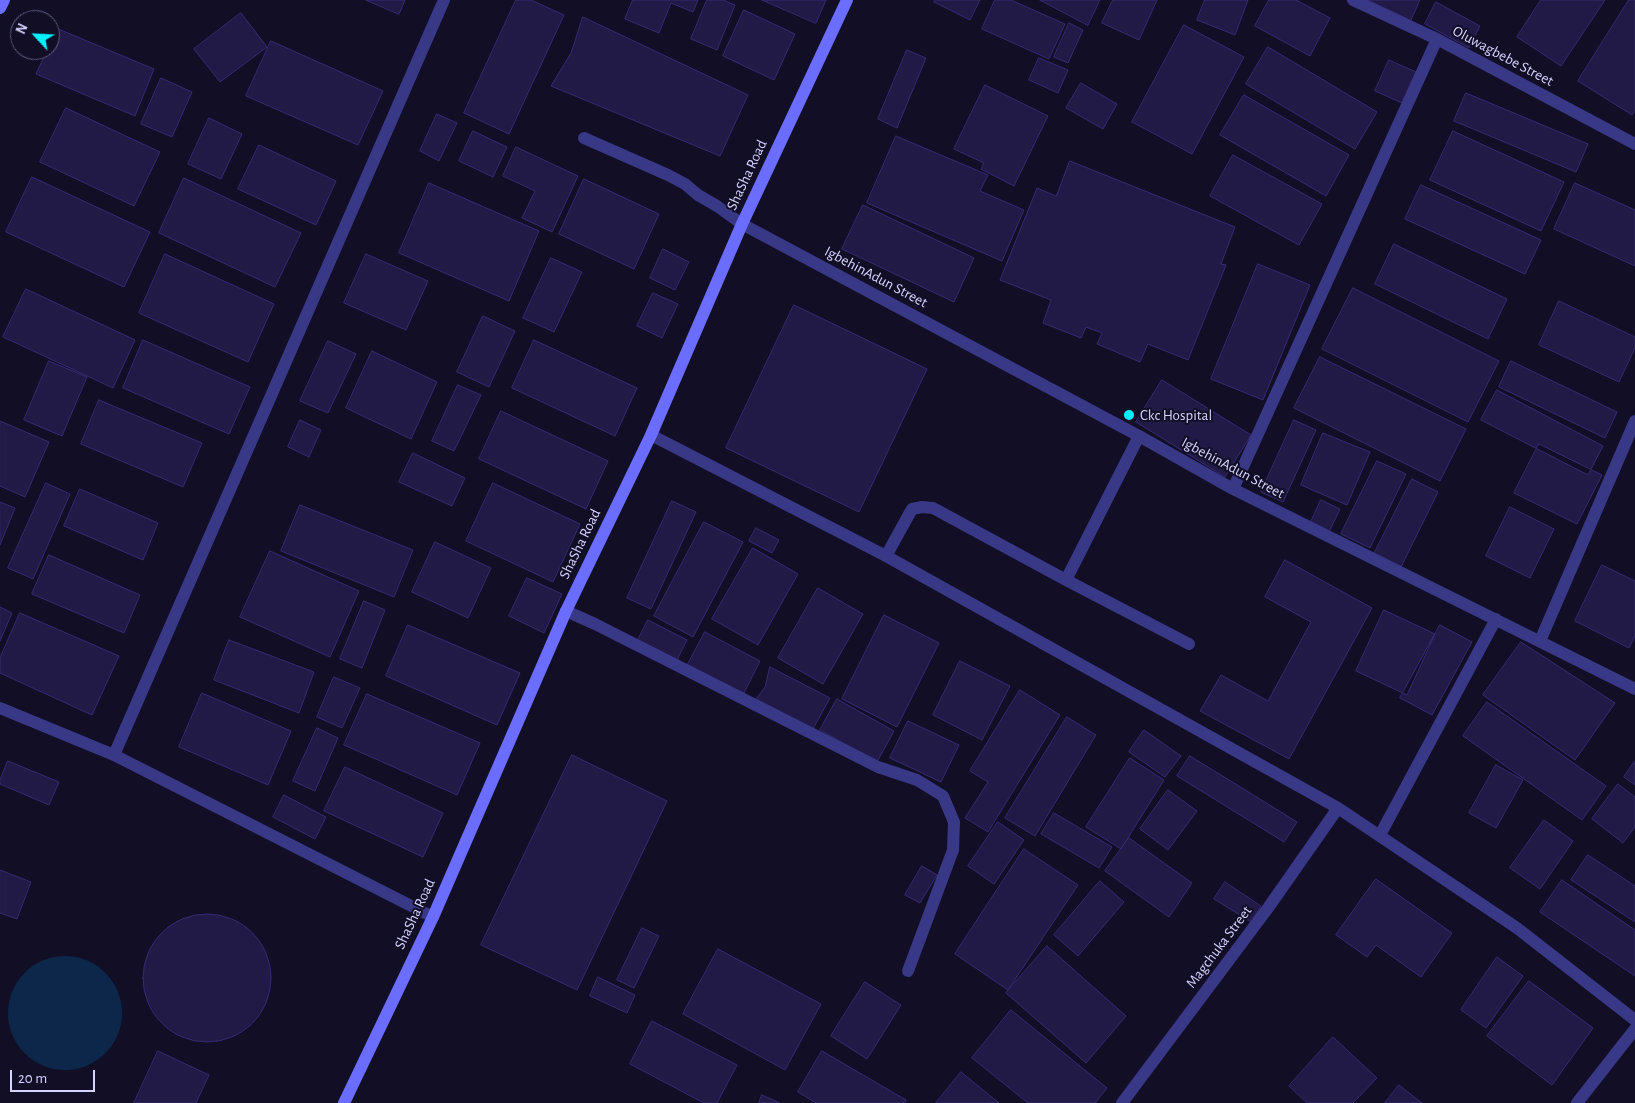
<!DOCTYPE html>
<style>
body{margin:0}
#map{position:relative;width:1635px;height:1103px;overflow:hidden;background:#110e26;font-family:"Alegreya Sans",sans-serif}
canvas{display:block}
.north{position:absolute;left:10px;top:10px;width:50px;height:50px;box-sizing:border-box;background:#110e26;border:1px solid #605d7d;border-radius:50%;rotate:295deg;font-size:14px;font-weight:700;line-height:20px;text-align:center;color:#d6d3ff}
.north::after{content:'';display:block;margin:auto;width:18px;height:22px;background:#00f0fe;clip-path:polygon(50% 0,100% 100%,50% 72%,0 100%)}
.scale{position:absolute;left:10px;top:1070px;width:85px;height:22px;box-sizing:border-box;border:2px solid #d6d3ff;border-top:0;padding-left:6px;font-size:15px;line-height:18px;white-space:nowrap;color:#d6d3ff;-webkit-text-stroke:4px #110e26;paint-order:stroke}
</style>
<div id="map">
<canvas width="1635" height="1103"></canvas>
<div class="north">N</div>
<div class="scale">20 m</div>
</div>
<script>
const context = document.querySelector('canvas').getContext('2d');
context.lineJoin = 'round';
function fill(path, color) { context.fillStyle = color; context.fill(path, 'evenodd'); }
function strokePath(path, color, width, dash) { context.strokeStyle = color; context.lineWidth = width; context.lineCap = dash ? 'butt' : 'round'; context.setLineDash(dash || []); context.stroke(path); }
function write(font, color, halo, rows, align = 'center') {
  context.font = font + ' "Alegreya Sans",sans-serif'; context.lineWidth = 4; context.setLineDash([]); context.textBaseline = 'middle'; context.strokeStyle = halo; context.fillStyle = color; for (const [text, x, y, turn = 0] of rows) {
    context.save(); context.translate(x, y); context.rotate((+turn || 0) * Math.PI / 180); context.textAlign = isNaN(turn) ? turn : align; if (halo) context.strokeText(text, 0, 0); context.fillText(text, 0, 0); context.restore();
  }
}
fill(new Path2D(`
 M8 1013a57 57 0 1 1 114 0a57 57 0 1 1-114 0Z`), '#0d274b');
const building = new Path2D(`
 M 366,0 L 405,0 L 399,14 Z
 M 516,0 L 531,0 L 564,15 L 509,134 L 464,113 Z
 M 633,0 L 698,0 L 693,12 L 671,3 L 659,33 L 625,19 Z
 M 707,0 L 723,0 L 735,5 L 717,50 L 691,39 Z
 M 762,0 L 826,0 L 816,23 Z
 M 935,0 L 980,0 L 970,20 L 934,2 Z
 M 995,0 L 1011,0 L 1065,24 L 1049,59 L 982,29 Z
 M 1040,0 L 1100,0 L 1088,25 Z
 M 1113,0 L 1157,0 L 1139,40 L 1102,23 Z
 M 1205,0 L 1248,0 L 1235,35 L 1197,20 Z
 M 1269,0 L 1296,0 L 1330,18 L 1310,56 L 1255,26 Z
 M 1368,0 L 1420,0 L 1411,20 Z
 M 1541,0 L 1605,0 L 1561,66 L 1517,37 Z
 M 1629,0 L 1635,0 L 1635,110 L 1632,115 L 1578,81 Z
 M 1436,2 L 1480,26 L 1469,48 L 1425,24 Z
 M 744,10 L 795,34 L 774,80 L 723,56 Z
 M 241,13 L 267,47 L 220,82 L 194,49 Z
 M 583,17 L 748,95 L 720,156 L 551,86 L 571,53 Z
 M 1069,23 L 1083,30 L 1068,63 L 1054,57 Z
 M 1184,25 L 1244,57 L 1192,154 L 1132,122 Z
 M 56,28 L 154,69 L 135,116 L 36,74 L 47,50 L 50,50 L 50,43 Z
 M 271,41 L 383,91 L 358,145 L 246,96 Z
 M 1268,47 L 1377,112 L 1355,149 L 1246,84 Z
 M 907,50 L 926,58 L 897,128 L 878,119 Z
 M 1039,58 L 1068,70 L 1058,93 L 1029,80 Z
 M 1389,60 L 1416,72 L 1402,103 L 1375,91 Z
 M 161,78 L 192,92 L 172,137 L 141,124 Z
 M 1081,83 L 1117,104 L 1103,129 L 1066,108 Z
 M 985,85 L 1048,116 L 1014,186 L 981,169 L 984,163 L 954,149 Z
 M 1466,93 L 1588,144 L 1576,172 L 1454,121 Z
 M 1244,95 L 1349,155 L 1326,196 L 1220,135 Z
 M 66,108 L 160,152 L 134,206 L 40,162 Z
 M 437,114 L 457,123 L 439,161 L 420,151 Z
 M 209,118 L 242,134 L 221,179 L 188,164 Z
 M 473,131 L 507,147 L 493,177 L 459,161 Z
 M 1453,131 L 1564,182 L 1541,231 L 1430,180 Z
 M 896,136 L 988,175 L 980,191 L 1024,210 L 1002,261 L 867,203 Z
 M 259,145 L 336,181 L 316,225 L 238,189 Z
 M 516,147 L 578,176 L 552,232 L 522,218 L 535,191 L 503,176 Z
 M 1233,155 L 1322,204 L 1299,245 L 1210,196 Z
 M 1070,161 L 1235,227 L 1221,264 L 1226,265 L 1188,360 L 1148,344 L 1140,362 L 1097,344 L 1102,333 L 1086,327 L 1081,338 L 1043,323 L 1051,300 L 1000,280 L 1037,188 L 1056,196 Z
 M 32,177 L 150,232 L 124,287 L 6,232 Z
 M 184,178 L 301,233 L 275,287 L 159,233 Z
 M 584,179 L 659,214 L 634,269 L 559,234 Z
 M 429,183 L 539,231 L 509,301 L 399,253 Z
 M 1575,183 L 1635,210 L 1635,266 L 1554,229 Z
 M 1421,185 L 1541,240 L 1525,274 L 1405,219 Z
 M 863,205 L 974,258 L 954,302 L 842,249 Z
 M 1394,244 L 1507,299 L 1488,339 L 1375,284 Z
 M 663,249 L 689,262 L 675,290 L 650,278 Z
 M 165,254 L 274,304 L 248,362 L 139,313 Z
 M 366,254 L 428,281 L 406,330 L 344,303 Z
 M 551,258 L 582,272 L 554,332 L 523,318 Z
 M 1258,264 L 1310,285 L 1263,400 L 1211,379 Z
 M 1353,288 L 1499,361 L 1468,422 L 1322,349 Z
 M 26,289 L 135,340 L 113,388 L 3,337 Z
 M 653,293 L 678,304 L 662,338 L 637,326 Z
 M 1559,301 L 1635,337 L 1635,348 L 1619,382 L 1539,345 Z
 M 794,305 L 927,369 L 859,512 L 726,448 Z
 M 483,316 L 515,331 L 489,387 L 457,372 Z
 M 143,340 L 250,387 L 229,434 L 123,388 Z
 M 534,340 L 637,388 L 615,436 L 512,388 Z
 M 328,341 L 356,354 L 328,413 L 300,401 Z
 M 372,351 L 437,382 L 411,439 L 346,408 Z
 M 1320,357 L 1466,429 L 1440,481 L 1294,408 Z
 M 49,361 L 87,377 L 62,436 L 24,420 Z
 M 1511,361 L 1617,412 L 1605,438 L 1499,387 Z
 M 1162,380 L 1251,435 L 1225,477 L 1136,422 Z
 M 458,385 L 481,395 L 454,451 L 432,441 Z
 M 1497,390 L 1603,446 L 1588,475 L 1481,420 Z
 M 99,400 L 202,443 L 183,487 L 81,444 Z
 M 501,411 L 608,461 L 586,509 L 479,459 Z
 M 300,420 L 321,430 L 309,457 L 288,447 Z
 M 1294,420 L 1316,430 L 1283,502 L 1261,492 Z
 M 0,421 L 49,442 L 25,497 L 0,486 Z
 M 1323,433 L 1370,452 L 1347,505 L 1301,485 Z
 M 1539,444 L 1602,475 L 1577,524 L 1514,493 Z
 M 413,453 L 465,478 L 452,506 L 399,482 Z
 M 1377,461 L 1406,474 L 1370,548 L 1341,534 Z
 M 1412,479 L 1438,492 L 1401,567 L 1374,554 Z
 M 46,483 L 70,494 L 33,579 L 8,568 Z
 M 493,483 L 580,524 L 553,582 L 466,541 Z
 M 80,489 L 158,523 L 143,560 L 64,526 Z
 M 1321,500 L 1340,509 L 1329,532 L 1310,524 Z
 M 672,501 L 696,512 L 651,609 L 627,598 Z
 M 0,502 L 15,508 L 0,545 Z
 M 300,505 L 413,550 L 394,597 L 281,551 Z
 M 1510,507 L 1554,529 L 1530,578 L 1486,556 Z
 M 704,522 L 743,542 L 693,637 L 654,616 Z
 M 756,528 L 779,540 L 772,553 L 749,541 Z
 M 435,542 L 491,568 L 468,618 L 412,592 Z
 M 753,548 L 798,574 L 758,645 L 712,619 Z
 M 270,551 L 359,591 L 330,657 L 240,617 Z
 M 49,555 L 140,595 L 124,633 L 32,594 Z
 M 1285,560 L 1372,608 L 1289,759 L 1200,711 L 1221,675 L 1268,701 L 1311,622 L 1265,597 Z
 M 1602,565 L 1635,581 L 1635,636 L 1629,648 L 1575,621 Z
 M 527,578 L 562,594 L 544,633 L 509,616 Z
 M 818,588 L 863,614 L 823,684 L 778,658 Z
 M 364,601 L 385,610 L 362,668 L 340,659 Z
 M 0,607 L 12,613 L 0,641 Z
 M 1384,610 L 1435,634 L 1407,695 L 1356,671 Z
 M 20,613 L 119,656 L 92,715 L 0,673 L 0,658 Z
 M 884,615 L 939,643 L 897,727 L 842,699 Z
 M 648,620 L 687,640 L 676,662 L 637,642 Z
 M 408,625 L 520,673 L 497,725 L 386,676 Z
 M 1440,625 L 1472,642 L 1432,715 L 1400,698 Z
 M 705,632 L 760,661 L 743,695 L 687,666 Z
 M 229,640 L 314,672 L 299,713 L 214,680 Z
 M 1521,642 L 1615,703 L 1575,760 L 1483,695 Z
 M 960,661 L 1010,686 L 982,740 L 933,715 Z
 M 770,667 L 830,698 L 813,729 L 756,699 L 765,687 Z
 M 334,677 L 360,688 L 342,728 L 317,717 Z
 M 1020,690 L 1060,715 L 988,832 L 965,818 L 988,782 L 970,771 Z
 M 202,693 L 291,731 L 268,785 L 179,747 Z
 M 367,694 L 480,743 L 457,795 L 344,745 Z
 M 837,699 L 894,731 L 877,762 L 820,730 Z
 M 1487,702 L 1606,786 L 1582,820 L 1463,736 Z
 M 1067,717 L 1096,735 L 1035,836 L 1005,818 Z
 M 908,721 L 959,745 L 941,782 L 890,758 Z
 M 317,728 L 338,738 L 315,791 L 293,781 Z
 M 1144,730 L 1181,756 L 1165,777 L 1129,752 Z
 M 572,755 L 667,801 L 577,990 L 481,945 Z
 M 1190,756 L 1297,822 L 1284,842 L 1177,776 Z
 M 1130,758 L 1164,780 L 1121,849 L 1086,827 Z
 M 8,761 L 59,782 L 49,805 L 0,784 L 0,780 Z
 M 1635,761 L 1635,785 L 1624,777 Z
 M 1496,765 L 1523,780 L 1496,828 L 1469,813 Z
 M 345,767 L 443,813 L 423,857 L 324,811 Z
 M 1618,784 L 1635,797 L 1635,827 L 1623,843 L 1592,819 Z
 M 1168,790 L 1197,811 L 1168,850 L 1140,829 Z
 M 284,795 L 326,817 L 315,839 L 273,817 Z
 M 1054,813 L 1112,847 L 1099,868 L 1041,834 Z
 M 1544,820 L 1573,841 L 1540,889 L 1510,868 Z
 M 998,822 L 1024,840 L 994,884 L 968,866 Z
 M 1129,838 L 1192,883 L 1169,917 L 1105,871 Z
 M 1024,849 L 1078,885 L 1008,990 L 955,954 Z
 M 1588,855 L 1635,886 L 1635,922 L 1571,880 Z
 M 922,866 L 937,875 L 920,903 L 905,895 Z
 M 0,870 L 31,882 L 17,919 L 0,913 Z
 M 1376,879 L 1452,933 L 1421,977 L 1376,945 L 1367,957 L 1336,935 Z
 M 1562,880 L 1635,930 L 1635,976 L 1540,912 Z
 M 1100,881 L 1124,902 L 1078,956 L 1054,935 Z
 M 1225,882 L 1261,906 L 1251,922 L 1214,899 Z
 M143 978a64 64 0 1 1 128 0a64 64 0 1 1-128 0Z
 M 642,928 L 659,936 L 634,988 L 617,980 Z
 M 1047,946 L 1126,1016 L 1086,1063 L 1006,993 Z
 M 718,949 L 821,1004 L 785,1070 L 683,1014 Z
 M 1497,957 L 1523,976 L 1486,1028 L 1461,1010 Z
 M 598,977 L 635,995 L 627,1013 L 590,996 Z
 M 1529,981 L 1593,1028 L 1552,1085 L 1487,1036 Z
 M 865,982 L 901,1005 L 867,1059 L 831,1036 Z
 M 1011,1010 L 1107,1088 L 1095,1103 L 1028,1103 L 972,1058 Z
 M 652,1021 L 737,1065 L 717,1103 L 704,1103 L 630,1064 Z
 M 1333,1037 L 1377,1078 L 1353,1103 L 1307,1103 L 1289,1086 Z
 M 158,1051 L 209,1075 L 196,1103 L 134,1103 Z
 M 822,1051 L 906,1100 L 905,1103 L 816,1103 L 798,1092 Z
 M 961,1072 L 999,1103 L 936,1103 Z
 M 1399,1085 L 1422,1103 L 1385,1103 Z
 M 762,1095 L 780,1103 L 759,1103 Z`);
fill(building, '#211a47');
strokePath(building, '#362b74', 1);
strokePath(new Path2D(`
 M 584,138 L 668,175 L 685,184 L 698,195 L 717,206 L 742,224
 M 886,556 L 912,509 L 922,507 L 933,508 L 1066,580 L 1189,644
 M 1066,580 L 1139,436
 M 566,611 L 595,624 L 878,767 L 917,780 L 943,796 L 954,822 L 953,850 L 908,971`), '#383886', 12);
strokePath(new Path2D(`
 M 1353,0 L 1437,39 L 1635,144
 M 742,224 L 1139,436 L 1233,489 L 1635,689
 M 651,435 L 886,556 L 1338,808 L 1517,928 L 1635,1020
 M 1233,489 L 1437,39
 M 1540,641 L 1635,421
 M 0,708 L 114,755 L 433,917
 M 114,755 L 444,0
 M 1380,835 L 1496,619
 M 1122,1103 L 1268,908 L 1338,808
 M 1577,1103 L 1635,1029`), '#383886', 12);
strokePath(new Path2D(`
 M 0,8 L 4,0
 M 344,1103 L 433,917 L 566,611 L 651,435 L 742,224 L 847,0`), '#6a6dff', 12);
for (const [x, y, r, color] of [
 [1129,415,6,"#00f0fe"]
]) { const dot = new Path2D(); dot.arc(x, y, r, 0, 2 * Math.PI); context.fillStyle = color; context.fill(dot); strokePath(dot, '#110e26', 2); }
write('15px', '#d6d3ff', '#110e26', [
 ["Oluwagbebe Street",1503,56,28],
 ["ShaSha Road",747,175,-65],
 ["IgbehinAdun Street",876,277,28],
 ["IgbehinAdun Street",1233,468,28],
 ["ShaSha Road",580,544,-64],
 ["ShaSha Road",415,914,-65],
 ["Magchuka Street",1219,947,-53]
]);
write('15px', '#d6d3ff', '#110e26', [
 ["Ckc Hospital",1140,415]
], 'left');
</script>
